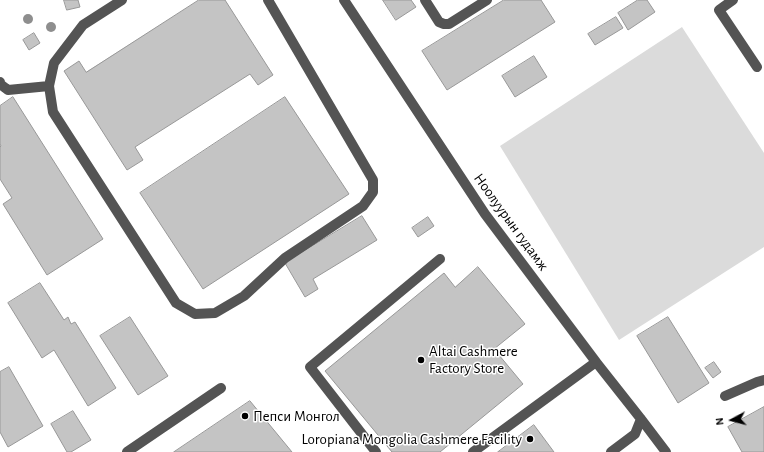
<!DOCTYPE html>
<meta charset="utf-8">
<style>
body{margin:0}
#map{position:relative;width:764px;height:452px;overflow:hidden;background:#fff;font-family:"Alegreya Sans",sans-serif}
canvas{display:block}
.north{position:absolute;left:712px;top:400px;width:40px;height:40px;-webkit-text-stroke:3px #fff;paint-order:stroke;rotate:263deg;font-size:11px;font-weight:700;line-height:16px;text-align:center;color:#000}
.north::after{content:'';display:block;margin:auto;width:14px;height:18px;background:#000;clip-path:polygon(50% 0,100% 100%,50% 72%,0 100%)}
</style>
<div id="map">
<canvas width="764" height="452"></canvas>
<div class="north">N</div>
</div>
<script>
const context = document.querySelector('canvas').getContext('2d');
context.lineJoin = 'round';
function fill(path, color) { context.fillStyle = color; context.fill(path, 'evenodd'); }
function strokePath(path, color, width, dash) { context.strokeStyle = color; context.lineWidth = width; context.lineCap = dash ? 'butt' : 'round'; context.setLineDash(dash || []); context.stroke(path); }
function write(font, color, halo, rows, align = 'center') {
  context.font = font + ' "Alegreya Sans",sans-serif'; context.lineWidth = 3; context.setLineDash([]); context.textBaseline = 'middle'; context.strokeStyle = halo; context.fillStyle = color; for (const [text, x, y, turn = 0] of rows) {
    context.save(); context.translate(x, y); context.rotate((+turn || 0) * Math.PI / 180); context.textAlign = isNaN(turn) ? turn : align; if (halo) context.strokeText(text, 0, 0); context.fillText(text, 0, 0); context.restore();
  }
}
fill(new Path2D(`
 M 682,27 L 764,153 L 764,247 L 619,340 L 500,146 Z`), '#dbdbdb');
const building = new Path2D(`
 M 64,0 L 78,0 L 80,7 L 67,10 Z
 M 199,0 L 225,0 L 273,75 L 258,85 L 250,74 L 135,147 L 143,160 L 127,170 L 64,71 L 79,61 L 86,72 Z
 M 383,0 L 411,0 L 416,7 L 396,20 Z
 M 504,0 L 541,0 L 555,22 L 447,90 L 422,51 Z
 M 638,0 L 647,0 L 655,12 L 628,30 L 618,13 Z
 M 616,17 L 623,28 L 595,45 L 588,34 Z
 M 34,33 L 40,43 L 29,50 L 23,40 Z
 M 534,56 L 547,77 L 515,97 L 502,76 Z
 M 13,97 L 103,239 L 47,275 L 3,204 L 12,198 L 0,179 L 0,147 L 1,146 L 0,144 L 0,106 Z
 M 285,97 L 349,194 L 203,289 L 140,193 Z
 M 362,216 L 377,240 L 313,279 L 318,289 L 305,297 L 285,263 Z
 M 428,217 L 434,226 L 418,237 L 412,228 Z
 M 478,267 L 525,324 L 494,349 L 523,384 L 440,452 L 392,452 L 325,371 L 444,273 L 455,287 Z
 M 40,283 L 64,320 L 68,317 L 71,324 L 75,322 L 116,388 L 88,406 L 54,350 L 42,358 L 8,303 Z
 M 130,317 L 168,376 L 138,395 L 100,336 Z
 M 668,317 L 709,383 L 678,403 L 637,336 Z
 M 714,362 L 721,372 L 713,378 L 705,368 Z
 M 9,367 L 43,426 L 8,447 L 0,432 L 0,372 Z
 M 250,401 L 292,452 L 174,452 Z
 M 764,407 L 764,452 L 742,452 L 728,427 Z
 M 73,411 L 91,440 L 71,452 L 67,452 L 51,424 Z
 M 534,425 L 554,452 L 498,452 Z`);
fill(building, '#c4c4c4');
strokePath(building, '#989898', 1);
strokePath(new Path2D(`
 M 122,0 L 83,25 L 54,63 L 49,86 L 53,112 L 176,303 L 195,314 L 215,313 L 244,296 L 285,258 L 363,206 L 373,192 L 373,180 L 268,0
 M 344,0 L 485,214 L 596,362 L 641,419 L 666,452
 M 425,0 L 439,22 L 444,24 L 449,24 L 487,0
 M 733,0 L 719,10 L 757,67
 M 0,82 L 0,84 L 8,90 L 49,86
 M 725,396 L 757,382 L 764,380
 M 127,452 L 221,388
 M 376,452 L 310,367 L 440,259
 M 473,452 L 596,362
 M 611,452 L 635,434 L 641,419`), '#545454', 10);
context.fillStyle = '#8e8e8e';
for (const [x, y] of [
 [28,19],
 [51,27]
]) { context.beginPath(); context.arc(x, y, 5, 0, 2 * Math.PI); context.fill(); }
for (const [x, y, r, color] of [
 [421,360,4,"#000"],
 [245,416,4,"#000"],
 [530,439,4,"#000"]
]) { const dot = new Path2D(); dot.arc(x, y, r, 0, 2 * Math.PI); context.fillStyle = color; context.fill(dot); strokePath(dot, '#fff', 1.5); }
write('15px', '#000', '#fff', [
 ["Ноолуурын гудамж",511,222,54]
]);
write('15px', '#000', '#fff', [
 ["Altai Cashmere",429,351],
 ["Factory Store",429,368],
 ["Пепси Монгол",253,416],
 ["Loropiana Mongolia Cashmere Facility",522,439,"right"]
], 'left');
</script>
